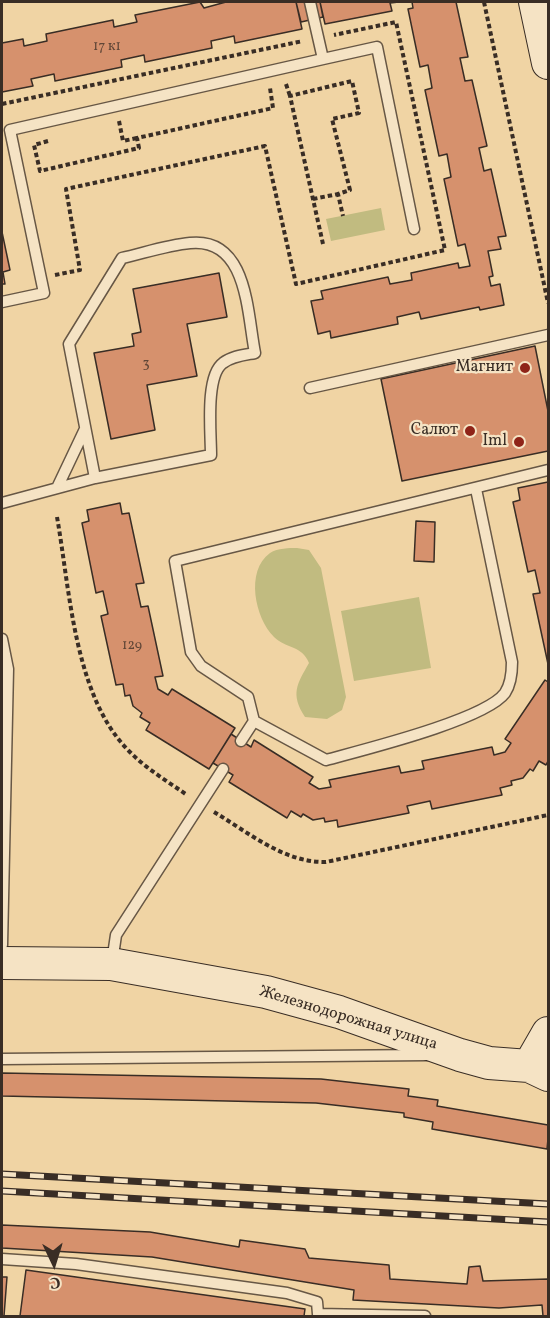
<!DOCTYPE html>
<meta charset="utf-8">
<style>
body{margin:0}
#map{position:relative;width:550px;height:1318px;overflow:hidden;background:#f0d4a4;font-family:Vollkorn,serif}
canvas{display:block}
.frame{position:absolute;inset:0;border:3px solid #392d25;pointer-events:none}
.north{position:absolute;left:24px;top:1234px;width:60px;height:60px;-webkit-text-stroke:4px #f5e3c4;paint-order:stroke;rotate:176deg;font-size:16px;font-weight:700;line-height:24px;text-align:center;color:#392d25}
.north::after{content:'';display:block;margin:auto;width:21px;height:27px;background:#392d25;clip-path:polygon(50% 0,100% 100%,50% 72%,0 100%)}
</style>
<div id="map">
<canvas width="550" height="1318"></canvas>
<div class="frame"></div>
<div class="north">С</div>
</div>
<script>
const context = document.querySelector('canvas').getContext('2d');
context.lineJoin = 'round';
function fill(path, color) { context.fillStyle = color; context.fill(path, 'evenodd'); }
function strokePath(path, color, width, dash) { context.strokeStyle = color; context.lineWidth = width; context.lineCap = dash ? 'butt' : 'round'; context.setLineDash(dash || []); context.stroke(path); }
function write(font, color, halo, rows, align = 'center') {
  context.font = font + ' Vollkorn,serif'; context.lineWidth = 4.5; context.setLineDash([]); context.textBaseline = 'middle'; context.strokeStyle = halo; context.fillStyle = color; for (const [text, x, y, turn = 0] of rows) {
    context.save(); context.translate(x, y); context.rotate((+turn || 0) * Math.PI / 180); context.textAlign = isNaN(turn) ? turn : align; if (halo) context.strokeText(text, 0, 0); context.fillText(text, 0, 0); context.restore();
  }
}
fill(new Path2D(`
 M 381,208 L 385,230 L 331,241 L 326,219 Z
 M 297,548 L 309,550 L 321,568 L 346,697 L 342,710 L 327,719 L 305,717 C 290,694 297,684 309,663 C 302,645 286,649 274,637 C 255,618 245,571 270,553 C 278,548 289,548 297,548 Z
 M 419,597 L 431,668 L 354,681 L 341,611 Z`), '#c1bb80');
const building = new Path2D(`
 M 200,2 L 204,8 L 226,2 L 296,2 L 302,29 L 235,43 L 234,36 L 211,41 L 212,48 L 145,62 L 144,55 L 121,60 L 122,67 L 55,81 L 54,74 L 31,79 L 33,86 L 2,92 L 2,43 L 23,39 L 24,46 L 47,41 L 46,34 L 113,20 L 114,27 L 137,22 L 135,15 Z
 M 296,2 L 320,2 L 323,17 L 301,22 Z
 M 320,2 L 399,2 L 390,3 L 392,11 L 325,24 Z
 M 412,2 L 456,2 L 468,57 L 460,58 L 465,81 L 472,80 L 487,146 L 479,148 L 484,171 L 491,169 L 506,236 L 498,237 L 501,249 L 488,251 L 493,276 L 489,277 L 491,286 L 500,284 L 504,305 L 480,310 L 479,307 L 421,319 L 419,312 L 397,317 L 398,324 L 331,338 L 330,331 L 318,334 L 311,301 L 323,299 L 321,291 L 388,277 L 390,284 L 412,280 L 411,273 L 458,263 L 459,268 L 470,266 L 465,244 L 458,246 L 444,179 L 451,177 L 447,154 L 439,156 L 425,90 L 432,88 L 428,65 L 420,67 L 408,9 L 413,8 Z
 M 2,232 L 10,270 L 3,272 L 5,284 L 2,284 Z
 M 219,273 L 227,317 L 187,324 L 197,376 L 147,385 L 155,430 L 111,439 L 94,353 L 134,346 L 132,334 L 141,332 L 133,289 Z
 M 535,346 L 548,411 L 548,451 L 402,481 L 381,379 Z
 M 548,482 L 548,664 L 533,594 L 540,593 L 535,570 L 528,572 L 513,502 L 520,500 L 518,488 Z
 M 120,503 L 122,514 L 129,513 L 144,583 L 136,584 L 141,607 L 148,606 L 163,676 L 155,677 L 158,689 L 168,695 L 172,689 L 235,728 L 209,769 L 146,730 L 150,723 L 140,717 L 142,713 L 133,706 L 130,695 L 125,696 L 123,684 L 116,685 L 101,616 L 108,614 L 103,591 L 96,593 L 82,523 L 89,521 L 87,510 Z
 M 416,521 L 435,522 L 434,562 L 414,561 Z
 M 545,680 L 548,682 L 548,761 L 546,765 L 539,761 L 533,771 L 530,769 L 523,778 L 511,781 L 512,785 L 500,788 L 502,795 L 432,809 L 430,801 L 407,806 L 409,813 L 338,827 L 337,820 L 325,822 L 324,818 L 313,820 L 303,814 L 301,817 L 291,811 L 287,818 L 229,782 L 233,775 L 213,763 L 231,734 L 251,747 L 254,740 L 313,777 L 309,783 L 319,789 L 331,787 L 329,780 L 399,766 L 401,773 L 424,769 L 422,761 L 492,747 L 494,755 L 505,752 L 511,743 L 505,739 Z
 M 2,1073 L 321,1079 L 409,1089 L 408,1096 L 438,1100 L 437,1106 L 548,1125 L 548,1139 L 547,1149 L 432,1129 L 433,1122 L 404,1117 L 404,1113 L 316,1103 L 2,1096 Z
 M 2,1225 L 150,1232 L 239,1247 L 240,1240 L 305,1249 L 309,1258 L 389,1265 L 390,1279 L 467,1284 L 469,1267 L 480,1266 L 483,1281 L 548,1279 L 548,1316 L 543,1316 L 542,1305 L 499,1308 L 353,1300 L 354,1290 L 152,1257 L 2,1248 Z
 M 26,1270 L 305,1309 L 304,1316 L 20,1316 Z
 M 2,1277 L 7,1277 L 4,1316 L 2,1316 Z`);
fill(building, '#d6916d');
strokePath(building, '#392d25', 1.5);
const lane = new Path2D(`
 M 323,59 L 377,47 L 414,229
 M 2,302 L 44,293 L 10,130 L 323,59 L 310,2
 M 310,388 L 548,335
 M 57,488 L 85,429
 M 476,489 L 512,662 C 512,673 511,684 505,693 C 485,720 362,750 326,760 L 254,721 L 248,697 L 201,666 L 191,652 L 175,561 L 548,470
 M 2,503 L 95,478 L 211,455 C 211,433 205,376 223,363 C 232,356 244,355 255,353 C 247,313 248,237 190,243 C 168,245 144,253 122,258 L 69,344 L 95,478
 M 2,639 L 8,669 L 2,945
 M 241,741 L 254,721
 M 112,962 L 116,935 L 223,769
 M 2,1059 L 427,1055
 M 2,1259 L 76,1264 L 287,1293 L 317,1302 L 318,1314 L 425,1316`);
const secondary = new Path2D(`
 M 535,2 L 548,63
 M 2,963 L 111,964 L 266,992 L 339,1012 L 460,1055 L 489,1063 L 529,1066 L 548,1075
 M 529,1066 L 548,1033`);
strokePath(lane, '#675745', 13);
strokePath(secondary, '#392d25', 34);
strokePath(new Path2D(`
 M 484,2 L 548,303
 M 286,84 L 290,96
 M 2,104 L 303,41
 M 119,121 L 123,141 L 137,138
 M 48,141 L 34,145 L 40,171 L 139,148 L 137,138 L 273,108 L 270,88
 M 313,199 L 338,194
 M 323,244 L 290,96 L 352,81 L 359,113 L 332,119 L 350,190 L 338,194 L 343,216
 M 55,275 L 80,270 L 66,189 L 265,146 L 296,284 L 445,250 L 396,22 L 334,35
 M 57,517 C 70,590 74,695 128,750 C 145,768 167,781 187,795
 M 214,812 C 248,832 284,863 326,862 L 548,815`), '#392d25', 4, [4.5, 3]);
strokePath(lane, '#f5e3c4', 10);
strokePath(secondary, '#f5e3c4', 32);
const rail = new Path2D(`
 M 2,1174 L 548,1204
 M 2,1191 L 548,1222`);
strokePath(rail, '#392d25', 7);
strokePath(rail, '#f5e3c4', 4.5, [14]);
for (const [x, y, r, color] of [
 [525,368,6,"#8f2418"],
 [470,431,6,"#8f2418"],
 [519,442,6,"#8f2418"]
]) { const dot = new Path2D(); dot.arc(x, y, r, 0, 2 * Math.PI); context.fillStyle = color; context.fill(dot); strokePath(dot, '#f5e3c4', 2); }
write('14px', '#604637', null, [
 ["17 к1",107,47],
 ["3",146,364],
 ["129",132,646]
]);
write('16px', '#392d25', '#f5e3c4', [
 ["Магнит",513,368],
 ["Салют",458,431],
 ["Iml",507,442]
], 'right');
write('16px', '#392d25', '#f5e3c4', [
 ["Железнодорожная улица",348,1019,17]
]);
</script>
